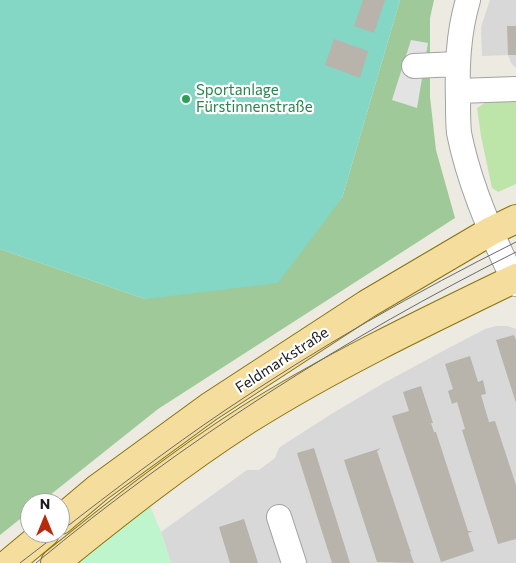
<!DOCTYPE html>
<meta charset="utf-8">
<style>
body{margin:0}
#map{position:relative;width:516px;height:563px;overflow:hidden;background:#eceae1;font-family:Commissioner,sans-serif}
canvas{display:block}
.north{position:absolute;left:20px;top:493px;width:50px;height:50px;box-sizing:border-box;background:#fff;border:1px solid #a4a4a4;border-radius:50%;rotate:0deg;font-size:14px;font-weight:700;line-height:20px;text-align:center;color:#1b1b1b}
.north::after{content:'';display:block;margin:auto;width:18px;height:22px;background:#b9290d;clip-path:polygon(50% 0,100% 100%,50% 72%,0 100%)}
</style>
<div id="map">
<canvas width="516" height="563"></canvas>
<div class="north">N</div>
</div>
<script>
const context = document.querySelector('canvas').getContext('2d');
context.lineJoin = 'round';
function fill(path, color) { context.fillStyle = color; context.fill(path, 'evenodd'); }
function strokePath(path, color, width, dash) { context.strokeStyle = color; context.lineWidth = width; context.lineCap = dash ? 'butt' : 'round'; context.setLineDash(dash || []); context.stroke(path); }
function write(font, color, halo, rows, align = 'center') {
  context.font = font + ' Commissioner,sans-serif'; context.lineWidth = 4.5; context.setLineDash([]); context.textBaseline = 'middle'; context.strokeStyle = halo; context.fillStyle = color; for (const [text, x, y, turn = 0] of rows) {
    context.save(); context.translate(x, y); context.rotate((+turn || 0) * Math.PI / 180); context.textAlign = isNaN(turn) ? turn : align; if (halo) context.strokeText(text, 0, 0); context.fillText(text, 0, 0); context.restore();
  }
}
fill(new Path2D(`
 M 490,0 L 516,0 L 516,68 L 511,63 L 508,55 L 482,56 L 481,27 Z
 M 496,326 L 507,326 L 516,329 L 516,563 L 171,563 L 161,532 L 247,470 L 259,470 L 275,458 L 279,448 L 283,445 L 333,413 L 382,384 L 443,351 L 485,329 Z`), '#d9d8d8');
fill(new Path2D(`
 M 516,98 L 516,184 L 498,192 L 492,188 L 481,136 L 477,108 L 486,102 Z`), '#bde4a9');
fill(new Path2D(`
 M 400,0 L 434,0 L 430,18 L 430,97 L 436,150 L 455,218 L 158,409 L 40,503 L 30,503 L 30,511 L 0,535 L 0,249 L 145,299 L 342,198 Z`), '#9fc998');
fill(new Path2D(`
 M 150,506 L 161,532 L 171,563 L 75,563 Z`), '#bff5cc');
fill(new Path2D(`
 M 0,0 L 400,0 L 342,198 L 278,283 L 145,299 L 0,249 Z`), '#83d7c4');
fill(new Path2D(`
 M 411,40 L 428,43 L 417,108 L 392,100 Z`), '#e3e3e3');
fill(new Path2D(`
 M 363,0 L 385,0 L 374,33 L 354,26 Z
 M 507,26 L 516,26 L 516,55 L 508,55 Z
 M 334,39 L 368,51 L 360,78 L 325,65 Z
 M 514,335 L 516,340 L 516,403 L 496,340 Z
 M 470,356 L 478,382 L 483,380 L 486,394 L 481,395 L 489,422 L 495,421 L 516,485 L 516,539 L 498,544 L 462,430 L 465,429 L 457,402 L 452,404 L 448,391 L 453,389 L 445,364 Z
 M 421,386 L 433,423 L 431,423 L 434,432 L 436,432 L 468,531 L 473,531 L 468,533 L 474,551 L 441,562 L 392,416 L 409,411 L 403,392 Z
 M 314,448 L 350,563 L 332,563 L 297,453 Z
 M 381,448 L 377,451 L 410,550 L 411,550 L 410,552 L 414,563 L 377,562 L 344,460 Z
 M 244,519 L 258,563 L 230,563 L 219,527 Z`), '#b8b3ab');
const minor = new Path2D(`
 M 468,0 C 458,34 457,67 458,102 C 458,112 458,123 459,133 C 469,183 493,239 516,284
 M 414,66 L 457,64
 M 458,91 L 516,89
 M 279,517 L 294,563`);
const major = new Path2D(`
 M 60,520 L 98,488 L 209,407 L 367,304 L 491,231 L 516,219
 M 9,563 L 45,533
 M 55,563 C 117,513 180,463 247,420 C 333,366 425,322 516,278`);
strokePath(minor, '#a2a2a2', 26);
strokePath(major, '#88730a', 30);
strokePath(minor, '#fff', 24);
strokePath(major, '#f5dd9d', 28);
strokePath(new Path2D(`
 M 60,532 C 114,490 168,449 224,411 C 317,348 416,292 516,242
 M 20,563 L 59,533
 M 36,563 C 183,441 346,337 516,252`), '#696969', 1);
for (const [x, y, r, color] of [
 [186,99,5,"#2e9e5b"]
]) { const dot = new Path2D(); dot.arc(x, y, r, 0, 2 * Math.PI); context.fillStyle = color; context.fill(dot); strokePath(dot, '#fff', 2); }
write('15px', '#27864d', '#fff', [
 ["Sportanlage",196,90],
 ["Fürstinnenstraße",196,107]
], 'left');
write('15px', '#1b1b1b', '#fff', [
 ["Feldmarkstraße",282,360,-33]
]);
</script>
